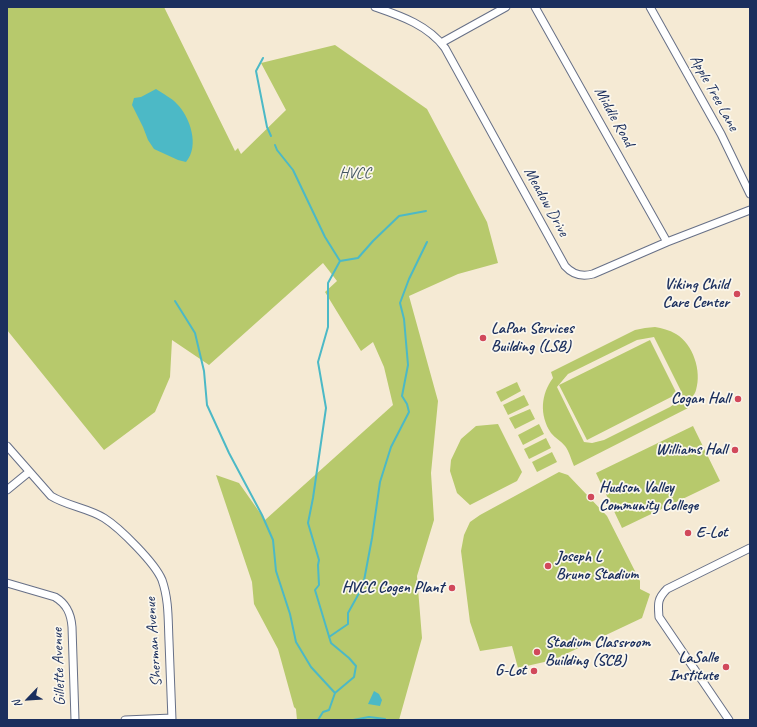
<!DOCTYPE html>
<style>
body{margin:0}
#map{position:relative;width:757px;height:727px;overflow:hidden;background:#f5ead4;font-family:Caveat,sans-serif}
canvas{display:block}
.frame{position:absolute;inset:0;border:8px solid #1b2f5e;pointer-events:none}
.north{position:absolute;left:8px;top:679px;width:40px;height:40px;-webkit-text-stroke:3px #fbf7ec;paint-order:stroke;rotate:245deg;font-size:11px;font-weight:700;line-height:16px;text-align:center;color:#1b2f5e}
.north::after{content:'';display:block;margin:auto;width:14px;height:18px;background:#1b2f5e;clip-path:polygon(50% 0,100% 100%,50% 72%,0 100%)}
</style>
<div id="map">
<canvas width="757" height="727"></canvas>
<div class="frame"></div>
<div class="north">N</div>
</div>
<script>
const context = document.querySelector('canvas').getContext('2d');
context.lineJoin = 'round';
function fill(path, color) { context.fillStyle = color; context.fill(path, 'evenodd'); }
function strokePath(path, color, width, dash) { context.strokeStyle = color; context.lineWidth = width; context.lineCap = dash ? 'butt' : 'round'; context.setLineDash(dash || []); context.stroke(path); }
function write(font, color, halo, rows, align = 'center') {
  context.font = font + ' Caveat,sans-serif'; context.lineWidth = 3.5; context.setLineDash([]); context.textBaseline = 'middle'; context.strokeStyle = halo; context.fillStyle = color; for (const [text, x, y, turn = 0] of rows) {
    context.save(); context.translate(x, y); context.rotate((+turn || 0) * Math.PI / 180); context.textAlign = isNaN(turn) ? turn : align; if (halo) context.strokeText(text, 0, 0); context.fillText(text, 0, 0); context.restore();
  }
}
fill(new Path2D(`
 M 7,7 L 164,7 L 235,151 L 238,148 L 241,154 L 286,110 L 261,63 L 335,45 L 427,109 L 487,222 L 498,263 L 458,274 L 409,296 L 438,401 L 431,473 L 434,520 L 417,576 L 422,638 L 399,720 L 297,720 L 296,709 L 294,707 L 278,649 L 254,604 L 252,582 L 216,475 L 239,483 L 265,520 L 393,405 L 384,367 L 373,342 L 361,351 L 325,292 L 337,281 L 323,263 L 209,365 L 172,340 L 170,377 L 155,412 L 104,450 L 7,330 Z
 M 655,327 C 662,328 669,330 676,334 C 693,344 702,371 696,390 C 695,395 690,399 688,403 L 690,407 L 574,466 C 571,459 569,451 565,446 C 561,441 555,438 551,433 C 539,415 541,394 553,378 L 551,372 L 635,330 L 645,328 ZM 654,337 L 682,393 L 678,401 L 670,407 L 604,440 L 592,443 L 584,442 L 557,387 L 568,374 L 637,340 Z
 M 650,340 L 677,394 L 587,440 L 559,385 Z
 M 517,382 L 521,391 L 501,402 L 496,392 Z
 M 524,395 L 529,405 L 508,415 L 503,405 Z
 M 530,409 L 535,419 L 515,429 L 509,418 Z
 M 498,424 L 522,472 L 517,481 L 470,505 L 457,493 L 450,471 L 451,460 L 461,439 L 476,426 Z
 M 539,424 L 544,434 L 523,445 L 518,435 Z
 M 693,426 L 720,481 L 622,528 L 596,473 Z
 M 546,438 L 551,448 L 529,459 L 524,449 Z
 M 552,452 L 557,462 L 537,472 L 532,462 Z
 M 559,472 L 568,475 L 607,516 L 640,581 L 640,589 L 650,594 L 642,618 L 553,660 L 518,668 L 512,646 L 480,651 L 470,622 L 461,551 L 464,535 L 470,522 L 480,515 Z`), '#b7c96c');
fill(new Path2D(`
 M 156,89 C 163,94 172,98 177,104 C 190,117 200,146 186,162 L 178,160 L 154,149 L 148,140 L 143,127 L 132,105 L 134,98 L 141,97 Z
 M 374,691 L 379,694 L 382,700 L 380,706 L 368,704 Z`), '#4cb9c6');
strokePath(new Path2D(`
 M 263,58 L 256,71 L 267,127 L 271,136
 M 275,145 L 277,150 L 293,170 L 325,237 L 340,261 L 328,283 L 328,327 L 318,362 L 326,408 L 313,498 L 308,523 L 319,560 L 318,565 L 319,585 L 315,590 L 331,643 L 349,658 L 356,666 L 354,677 L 335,693 L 329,710 L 323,712 L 318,720
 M 340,261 L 358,258 L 373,241 L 399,216 L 426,211
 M 175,301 L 195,333 L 204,371 L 207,405 L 229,453 L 262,515 L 273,540 L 276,571 L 290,614 L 296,642 L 311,667 L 335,693
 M 329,637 L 348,624 L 348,613 L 363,586 L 372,538 L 380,482 L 391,447 L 409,412 L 407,404 L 402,396 L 408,365 L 404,319 L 400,303 L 409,279 L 427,242
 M 353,720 L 369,717 L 385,719`), '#4cb9c6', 2);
const minor = new Path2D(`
 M 375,7 C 401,16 428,25 445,48 L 565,266 C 573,275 582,277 593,274 L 667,242 L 750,210
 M 535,7 L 667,242
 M 650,7 L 721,134 L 750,194
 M 441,43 L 506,7
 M 7,446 L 51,496 C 67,506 88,508 104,518 C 120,528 155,563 162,580 C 169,600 168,620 169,641 C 170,667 171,694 172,720
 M 7,490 L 29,472
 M 7,583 L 55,597 C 67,604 71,614 72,627 L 75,720
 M 125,720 L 172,718
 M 729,720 L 659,617 C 658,604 657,599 667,589 L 750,548`);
strokePath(minor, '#677087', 9);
strokePath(minor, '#fff', 7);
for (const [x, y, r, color] of [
 [737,294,4,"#d1495b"],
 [483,338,4,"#d1495b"],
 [738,399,4,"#d1495b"],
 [735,450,4,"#d1495b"],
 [591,497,4,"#d1495b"],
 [688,533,4,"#d1495b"],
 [548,566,4,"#d1495b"],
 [452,588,4,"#d1495b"],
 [537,652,4,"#d1495b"],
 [726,667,4,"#d1495b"],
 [534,671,4,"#d1495b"]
]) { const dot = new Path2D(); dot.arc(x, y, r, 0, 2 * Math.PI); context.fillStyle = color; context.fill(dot); strokePath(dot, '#fbf7ec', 1.5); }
write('16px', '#1b2f5e', '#fbf7ec', [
 ["Apple Tree Lane",714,93,61],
 ["Middle Road",614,117,61],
 ["Meadow Drive",546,202,61],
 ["Sherman Avenue",154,642,-94],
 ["Gillette Avenue",59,667,-92]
]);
write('16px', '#425662', '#fbf7ec', [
 ["HVCC",355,174]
]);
write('bold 16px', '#1b2f5e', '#fbf7ec', [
 ["Viking Child",729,285],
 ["Care Center",729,303],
 ["LaPan Services",491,329,"left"],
 ["Building (LSB)",491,347,"left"],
 ["Cogan Hall",730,399],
 ["Williams Hall",727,450],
 ["Hudson Valley",599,488,"left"],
 ["Community College",599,506,"left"],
 ["E-Lot",696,533,"left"],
 ["Joseph L",556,557,"left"],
 ["Bruno Stadium",556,575,"left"],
 ["HVCC Cogen Plant",444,588],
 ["Stadium Classroom",545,643,"left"],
 ["Building (SCB)",545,661,"left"],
 ["LaSalle",718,658],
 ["Institute",718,676],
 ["G-Lot",526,671]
], 'right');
</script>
